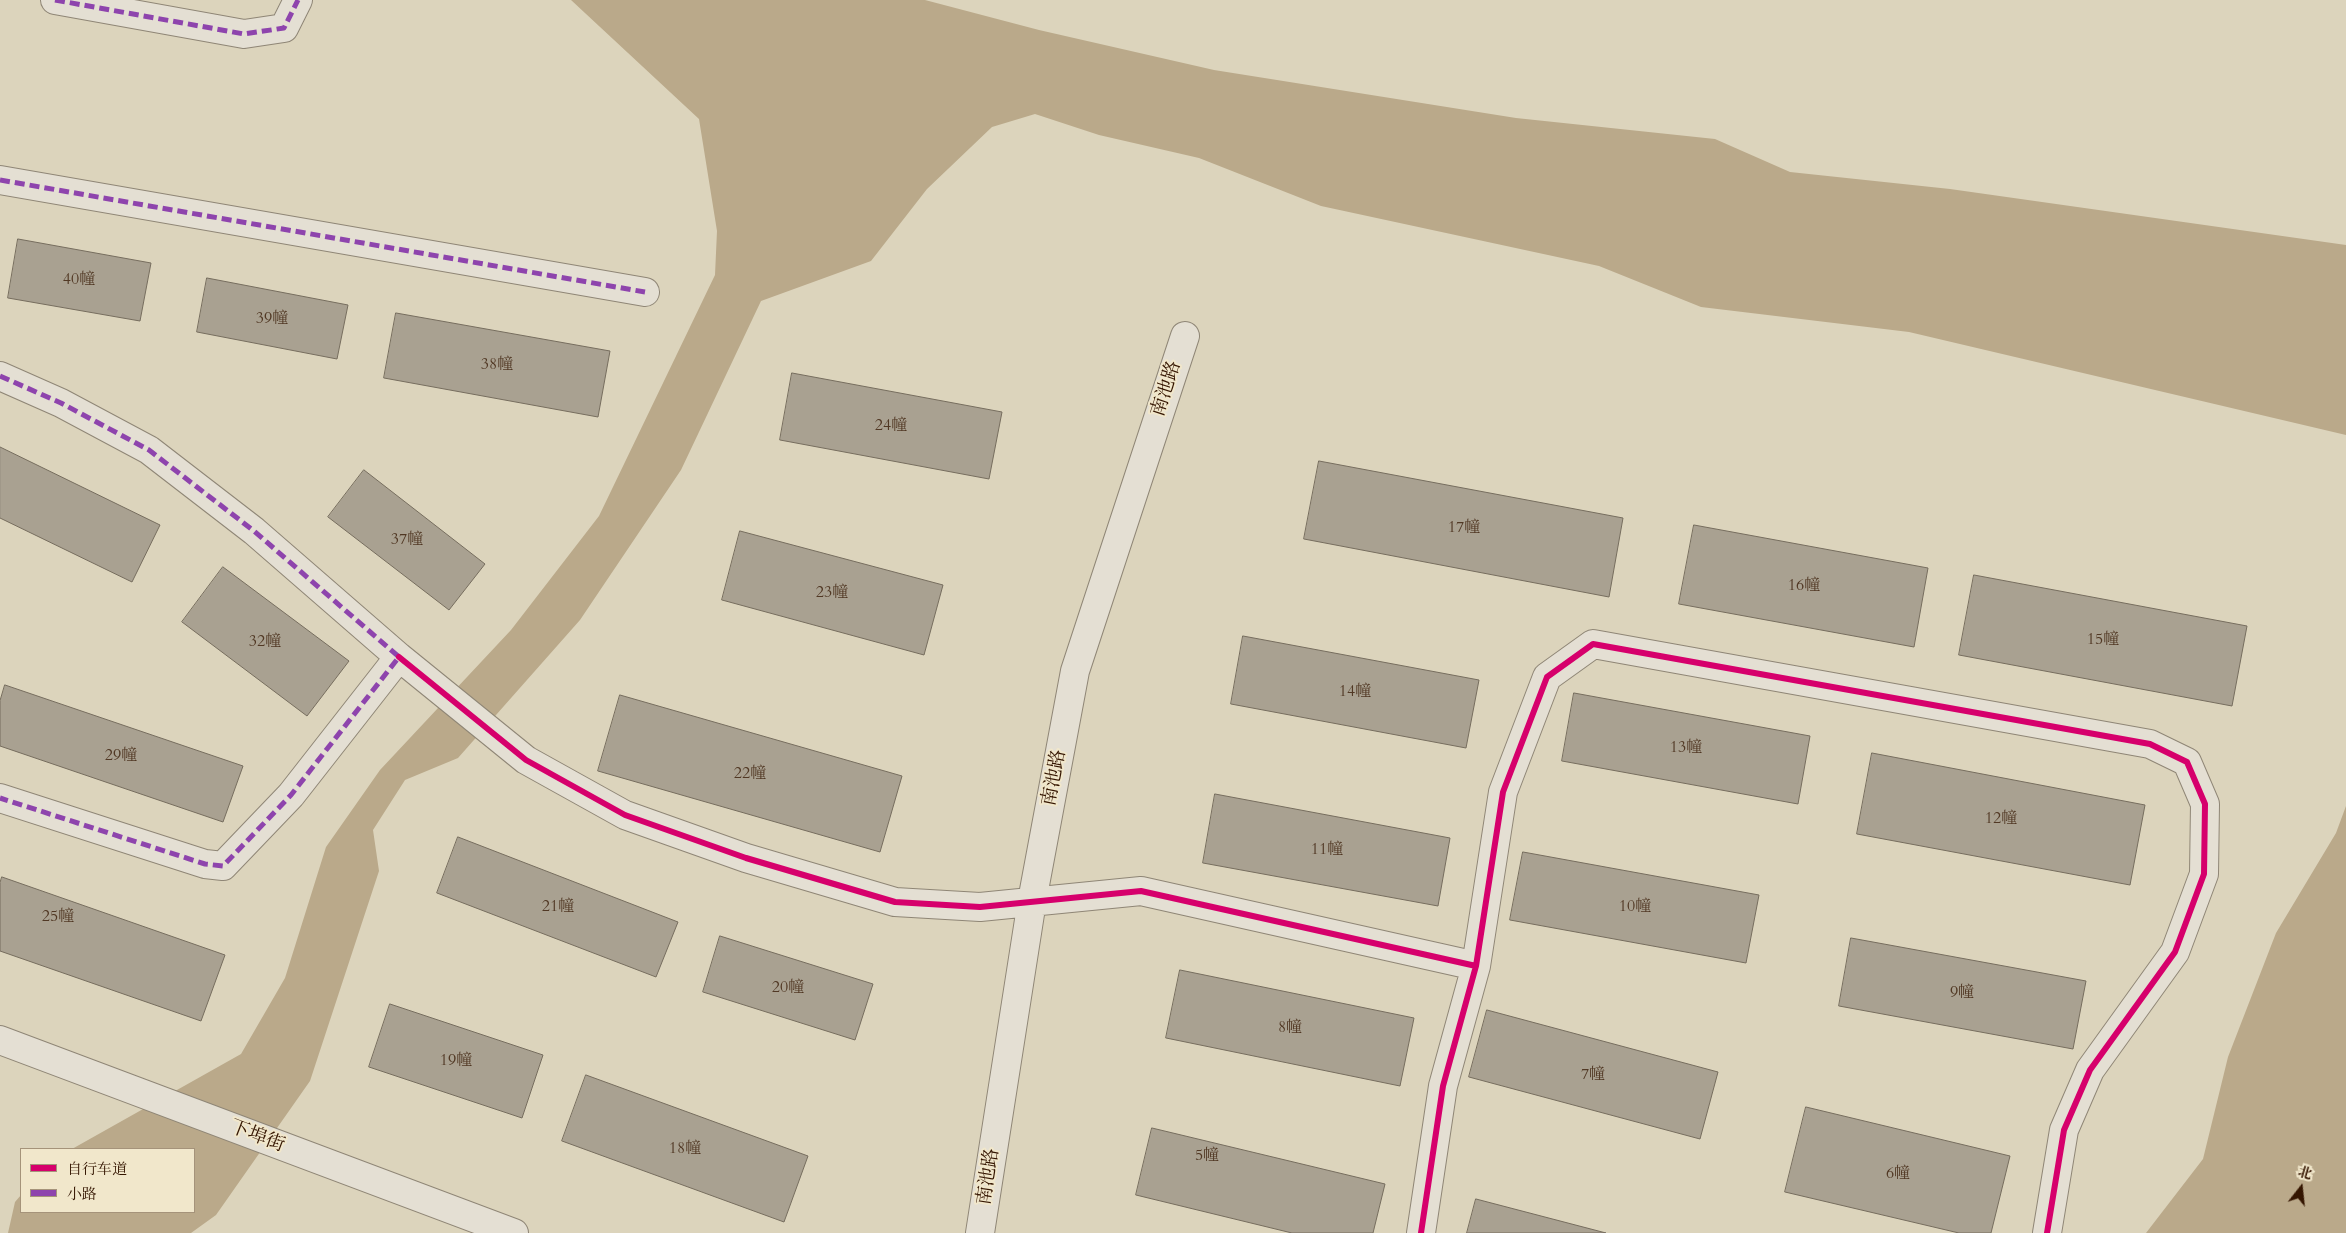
<!DOCTYPE html>
<meta charset="utf-8">
<style>
body{margin:0}
#map{position:relative;width:2346px;height:1233px;overflow:hidden;background:#dcd4bc;font-family:Cardo,"Noto Serif SC",serif}
canvas{display:block}
.legend{position:absolute;left:20px;top:1148px;width:175px;height:65px;box-sizing:border-box;background:#f1e7cb;border:1px solid #a5937a;margin:0;padding:6px 9px;list-style:none;font-size:15px;color:#341500}
.legend li{display:flex;align-items:center;gap:10px;height:25px}
.legend b{width:25px;border:1px solid #a5937a}
.north{position:absolute;left:2276px;top:1163px;width:50px;height:50px;-webkit-text-stroke:4px #f1e7cb;paint-order:stroke;rotate:16deg;font-size:14px;font-weight:700;line-height:20px;text-align:center;color:#341500}
.north::after{content:'';display:block;margin:auto;width:18px;height:22px;background:#341500;clip-path:polygon(50% 0,100% 100%,50% 72%,0 100%)}
</style>
<div id="map">
<canvas width="2346" height="1233"></canvas>
<ul class="legend">
<li><b style="height:6px;background:#d6006c"></b>自行车道</li>
<li><b style="height:6px;background:#8e44ad"></b>小路</li>
</ul>
<div class="north">北</div>
</div>
<script>
const context = document.querySelector('canvas').getContext('2d');
context.lineJoin = 'round';
function fill(path, color) { context.fillStyle = color; context.fill(path, 'evenodd'); }
function strokePath(path, color, width, dash) { context.strokeStyle = color; context.lineWidth = width; context.lineCap = dash ? 'butt' : 'round'; context.setLineDash(dash || []); context.stroke(path); }
function write(font, color, halo, rows, align = 'center') {
  context.font = font + ' Cardo,"Noto Serif SC",serif'; context.lineWidth = 4; context.setLineDash([]); context.textBaseline = 'middle'; context.strokeStyle = halo; context.fillStyle = color; for (const [text, x, y, turn = 0] of rows) {
    context.save(); context.translate(x, y); context.rotate((+turn || 0) * Math.PI / 180); context.textAlign = isNaN(turn) ? turn : align; if (halo) context.strokeText(text, 0, 0); context.fillText(text, 0, 0); context.restore();
  }
}
fill(new Path2D(`
 M 571,0 L 925,0 L 1039,30 L 1214,70 L 1516,118 L 1715,139 L 1790,172 L 1950,189 L 2346,245 L 2346,435 L 1909,332 L 1701,307 L 1599,266 L 1321,206 L 1199,158 L 1099,135 L 1035,114 L 992,127 L 927,189 L 871,261 L 761,301 L 681,470 L 580,620 L 458,758 L 405,780 L 373,830 L 379,871 L 310,1081 L 216,1215 L 191,1233 L 8,1233 L 15,1202 L 21,1195 L 21,1212 L 194,1212 L 194,1149 L 72,1149 L 241,1054 L 285,978 L 326,847 L 380,770 L 511,630 L 599,516 L 715,275 L 717,231 L 699,119 Z
 M 2346,806 L 2346,1233 L 2146,1233 L 2203,1159 L 2228,1057 L 2276,933 L 2336,833 Z`), '#baa98a');
const building = new Path2D(`
 M 18,239 L 151,263 L 140,321 L 8,298 Z
 M 207,278 L 348,305 L 337,359 L 197,332 Z
 M 396,313 L 610,351 L 598,417 L 384,378 Z
 M 792,373 L 1002,412 L 989,479 L 780,440 Z
 M 0,447 L 160,525 L 132,582 L 0,518 Z
 M 1319,461 L 1623,518 L 1609,597 L 1304,539 Z
 M 364,470 L 485,564 L 449,610 L 328,517 Z
 M 1694,525 L 1928,568 L 1914,647 L 1679,604 Z
 M 740,531 L 943,585 L 924,655 L 722,600 Z
 M 223,567 L 349,661 L 307,716 L 182,622 Z
 M 1974,575 L 2247,626 L 2232,706 L 1959,655 Z
 M 1243,636 L 1479,680 L 1466,748 L 1231,704 Z
 M 5,685 L 243,766 L 223,822 L 0,746 L 0,701 Z
 M 1574,693 L 1810,736 L 1798,804 L 1562,761 Z
 M 620,695 L 902,776 L 880,852 L 598,771 Z
 M 1872,753 L 2145,805 L 2130,885 L 1857,834 Z
 M 1215,794 L 1450,838 L 1438,906 L 1203,863 Z
 M 458,837 L 678,922 L 656,977 L 437,893 Z
 M 1523,852 L 1759,895 L 1746,963 L 1510,920 Z
 M 2,877 L 225,955 L 201,1021 L 0,951 L 0,883 Z
 M 720,936 L 873,984 L 855,1040 L 703,992 Z
 M 1851,938 L 2086,981 L 2073,1049 L 1839,1006 Z
 M 1180,970 L 1414,1018 L 1400,1086 L 1166,1038 Z
 M 390,1004 L 543,1055 L 522,1118 L 369,1067 Z
 M 1487,1010 L 1718,1072 L 1700,1139 L 1469,1077 Z
 M 586,1075 L 808,1156 L 784,1222 L 562,1141 Z
 M 1806,1107 L 2010,1156 L 1991,1233 L 1959,1233 L 1785,1192 Z
 M 1152,1128 L 1385,1184 L 1373,1233 L 1292,1233 L 1136,1195 Z
 M 1476,1199 L 1606,1233 L 1467,1233 Z`);
fill(building, '#a9a191');
strokePath(building, '#766d5e', 1);
const minor = new Path2D(`
 M 55,0 L 244,34 L 284,28 L 298,0
 M 0,180 L 645,292
 M 0,376 L 61,403 L 149,450 L 254,531 L 399,657 L 291,795 L 223,866 L 205,864 L 0,798
 M 399,657 L 526,760 L 625,815 L 746,858 L 895,902 L 980,907 L 1141,891 L 1476,966
 M 0,1040 L 514,1233
 M 980,1233 L 1032,901 L 1075,671 L 1185,336
 M 1421,1233 L 1443,1086 L 1476,966 L 1503,792 L 1547,677 L 1593,644 L 2150,744 L 2187,762 L 2205,804 L 2204,874 L 2175,952 L 2090,1070 L 2064,1130 L 2047,1233`);
strokePath(minor, '#8f8676', 30);
strokePath(minor, '#e4dfd3', 28);
strokePath(new Path2D(`
 M 55,0 L 244,34 L 284,28 L 298,0
 M 0,180 L 645,292
 M 0,376 L 61,403 L 149,450 L 254,531 L 399,657 L 291,795 L 223,866 L 205,864 L 0,798`), '#8e44ad', 5, [10, 5]);
strokePath(new Path2D(`
 M 399,657 L 526,760 L 625,815 L 746,858 L 895,902 L 980,907 L 1141,891 L 1476,966
 M 1421,1233 L 1443,1086 L 1476,966 L 1503,792 L 1547,677 L 1593,644 L 2150,744 L 2187,762 L 2205,804 L 2204,874 L 2175,952 L 2090,1070 L 2064,1130 L 2047,1233`), '#d6006c', 6);
write('16px', '#513824', null, [
 ["40幢",79,280],
 ["39幢",272,319],
 ["38幢",497,365],
 ["24幢",891,426],
 ["17幢",1464,528],
 ["37幢",407,540],
 ["16幢",1804,586],
 ["23幢",832,593],
 ["15幢",2103,640],
 ["32幢",265,642],
 ["14幢",1355,692],
 ["13幢",1686,748],
 ["29幢",121,756],
 ["22幢",750,774],
 ["12幢",2001,819],
 ["11幢",1327,850],
 ["21幢",558,907],
 ["10幢",1635,907],
 ["25幢",58,917],
 ["20幢",788,988],
 ["9幢",1962,993],
 ["8幢",1290,1028],
 ["19幢",456,1061],
 ["7幢",1593,1075],
 ["18幢",685,1149],
 ["5幢",1207,1156],
 ["6幢",1898,1174]
]);
write('19px', '#341500', '#f1e7cb', [
 ["南池路",1167,389,-72],
 ["南池路",1055,778,-79],
 ["下埠街",257,1137,21],
 ["南池路",989,1177,-81]
]);
</script>
